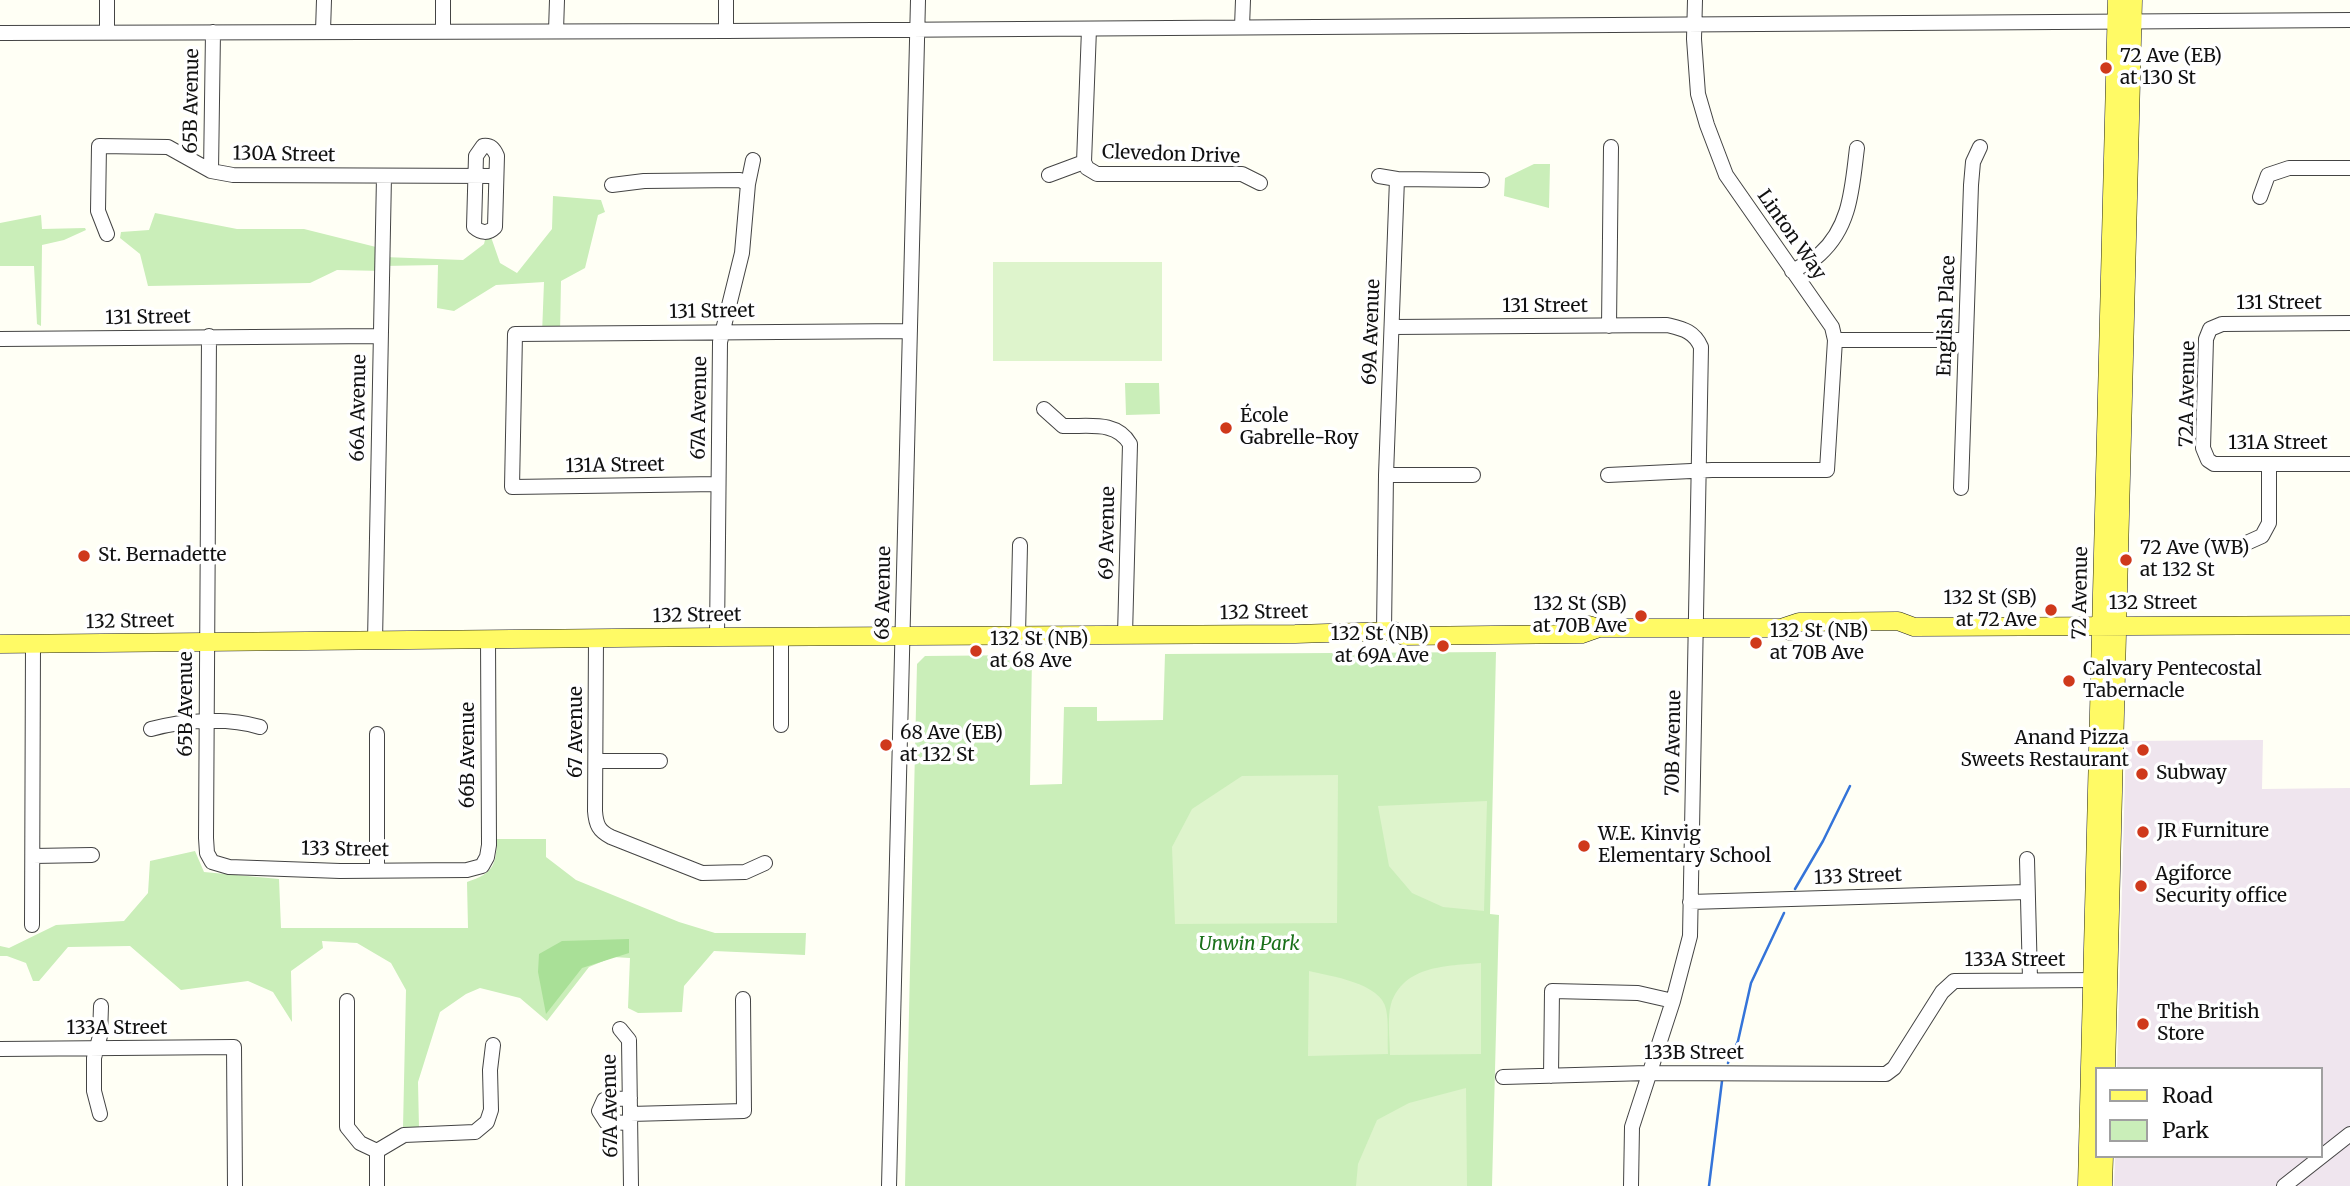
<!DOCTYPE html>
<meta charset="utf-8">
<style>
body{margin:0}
#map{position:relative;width:2350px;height:1186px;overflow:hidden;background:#fffff5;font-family:Merriweather,serif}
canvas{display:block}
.legend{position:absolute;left:2095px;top:1067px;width:228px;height:91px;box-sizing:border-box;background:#fff;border:2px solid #a0a0a0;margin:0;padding:9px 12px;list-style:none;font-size:21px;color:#111}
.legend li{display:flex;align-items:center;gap:14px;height:35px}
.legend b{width:35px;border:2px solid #a0a0a0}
</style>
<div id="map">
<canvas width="2350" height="1186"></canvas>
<ul class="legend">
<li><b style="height:9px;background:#fffa65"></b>Road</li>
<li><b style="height:19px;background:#caeeb9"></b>Park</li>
</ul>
</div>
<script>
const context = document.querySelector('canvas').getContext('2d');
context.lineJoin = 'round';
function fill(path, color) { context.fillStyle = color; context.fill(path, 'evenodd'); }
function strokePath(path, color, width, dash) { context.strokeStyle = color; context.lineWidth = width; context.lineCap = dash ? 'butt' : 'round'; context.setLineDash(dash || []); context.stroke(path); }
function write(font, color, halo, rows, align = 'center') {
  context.font = font + ' Merriweather,serif'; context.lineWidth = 7; context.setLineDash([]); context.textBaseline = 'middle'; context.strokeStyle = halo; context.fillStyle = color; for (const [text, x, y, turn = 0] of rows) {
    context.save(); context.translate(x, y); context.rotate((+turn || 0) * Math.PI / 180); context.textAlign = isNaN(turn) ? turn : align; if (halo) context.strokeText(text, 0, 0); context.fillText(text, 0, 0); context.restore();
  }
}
fill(new Path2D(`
 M 2263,740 L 2262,789 L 2350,788 L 2350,1186 L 2114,1186 L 2115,1156 L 2320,1156 L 2320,1069 L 2117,1069 L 2126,741 Z`), '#efe5ee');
fill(new Path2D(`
 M 1534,164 L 1550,164 L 1549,208 L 1504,196 L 1505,178 Z
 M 553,196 L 601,200 L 605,212 L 598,215 L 585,268 L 561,281 L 560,334 L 542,334 L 544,282 L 496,285 L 454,311 L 437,308 L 438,265 L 384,266 L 383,271 L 337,270 L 310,283 L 148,286 L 140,254 L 120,238 L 121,232 L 149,230 L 155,213 L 237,229 L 304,229 L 384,249 L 384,257 L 463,260 L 484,244 L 486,236 L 491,237 L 500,263 L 517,273 L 552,229 Z
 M 41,215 L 42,229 L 85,228 L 86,230 L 64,240 L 42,245 L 41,326 L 37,324 L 34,266 L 0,266 L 0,223 Z
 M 1125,383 L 1159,383 L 1160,414 L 1126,415 Z
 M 1496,652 L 1490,914 L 1499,915 L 1492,1186 L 905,1186 L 917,664 L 925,656 L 1032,655 L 1030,785 L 1062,784 L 1064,707 L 1097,707 L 1097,721 L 1163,720 L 1165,654 Z
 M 497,839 L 546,839 L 546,857 L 576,880 L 679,922 L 715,933 L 806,933 L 805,955 L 714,951 L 684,986 L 682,1012 L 638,1013 L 628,1008 L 630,958 L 613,957 L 589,967 L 547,1021 L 520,998 L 480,988 L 466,994 L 440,1012 L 418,1082 L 419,1128 L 403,1128 L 406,990 L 391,963 L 357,943 L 322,941 L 323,948 L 291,971 L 292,1022 L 273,992 L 248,981 L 181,990 L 130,946 L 68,947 L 39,981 L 33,981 L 26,963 L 7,956 L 0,956 L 0,946 L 9,948 L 56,925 L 124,921 L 148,893 L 150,861 L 195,851 L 204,872 L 279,879 L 281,928 L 468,928 L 467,882 C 494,873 496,865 497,839 Z`), '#caeeb9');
fill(new Path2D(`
 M 629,939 L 629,953 L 582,968 L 546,1014 L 538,972 L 539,954 L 562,941 Z`), '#a9e097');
fill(new Path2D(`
 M 993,262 L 1162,262 L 1162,361 L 993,361 Z
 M 1338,775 L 1337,923 L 1175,924 L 1172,847 L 1192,809 L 1242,776 Z
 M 1487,801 L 1484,911 L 1443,907 L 1412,893 L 1389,866 L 1378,806 Z
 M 1481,963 L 1481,1054 L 1390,1055 C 1390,1040 1387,1018 1391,1004 C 1404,965 1447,966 1481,963 Z
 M 1309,971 C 1330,976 1381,983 1386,1009 C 1389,1023 1387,1039 1388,1054 L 1308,1056 Z
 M 1466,1088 L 1467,1186 L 1356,1186 L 1358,1164 L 1377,1120 L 1409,1103 Z`), '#def4cc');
strokePath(new Path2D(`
 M 1795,889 L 1823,841 L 1850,786
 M 1728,1063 L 1738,1041 L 1751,983 L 1784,913
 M 1709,1186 L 1722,1081`), '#3474d9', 2.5);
const minor = new Path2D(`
 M 443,0 L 443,31
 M 1242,27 L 1243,0
 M 323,31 L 324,0
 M 556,31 L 557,0
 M 726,31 L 726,0
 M 107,32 L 107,0
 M 0,33 L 726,31 L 2350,20
 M 483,146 C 491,145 494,149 497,156 L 495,227 C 488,234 481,233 474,227 L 476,156 Z
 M 1084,162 L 1089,29
 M 211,171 L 213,32
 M 1049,175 L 1084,162 L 1087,168 L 1097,174 L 1242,174 L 1260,183
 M 1379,176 L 1397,179 L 1386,475 L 1384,631
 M 1397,179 L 1482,180
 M 748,184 L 753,160
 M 612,185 L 644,181 L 740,180 L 748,184 L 742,253 L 720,342 L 717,637
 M 2260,197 L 2268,175 L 2289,168 L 2350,168
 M 107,234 L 98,211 L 99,146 L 168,147 L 211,171 L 233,175 L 496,176
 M 1792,271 C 1801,266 1813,261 1820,254 C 1851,226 1852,187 1857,148
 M 2350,323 L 2222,324 L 2210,329 L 2206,339 L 2203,448 L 2208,460 L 2214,464 L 2350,464
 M 1609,326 L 1611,147
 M 1393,327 L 1667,325 C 1683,329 1694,331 1701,347 L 1690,936 L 1673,1001 L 1632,1127 L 1631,1186
 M 209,336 L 206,838 L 207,853 L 212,862 L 229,867 L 340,871 L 467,870 L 482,866 L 487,857 L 489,845 L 488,639
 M 0,339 L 380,336
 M 1835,340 L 1964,340
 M 1044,409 L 1063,426 C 1088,427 1116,420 1130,444 L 1125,635
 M 1386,475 L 1473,475
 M 1608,475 L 1712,470 L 1827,470 L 1835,340 L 1832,327 L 1726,175 L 1707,125 L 1698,94 L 1694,39 L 1695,0
 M 718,484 L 512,487 L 515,334 L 910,331
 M 1961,488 L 1971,185 L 1973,162 L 1980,147
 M 2233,549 L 2262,536 L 2269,523 L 2269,464
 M 1018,635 L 1020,545
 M 781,637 L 781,725
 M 596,639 L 595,811 C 596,825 599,831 611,837 L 702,873 L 745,872 L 765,863
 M 375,641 L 384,176
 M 151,729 C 184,720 227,717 260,727
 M 377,734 L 377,870
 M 596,761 L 660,761
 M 33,856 L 92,855
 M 2027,859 L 2030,979
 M 1690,902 L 2027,892
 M 32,925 L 33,644
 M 347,1001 L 347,1127 L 360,1143 L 377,1151
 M 620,1029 L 629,1040 L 631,1186
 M 0,1049 L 234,1047 L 235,1186
 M 1551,1076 L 1552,991 L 1638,993 L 1673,1001
 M 1503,1077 L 1648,1073 L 1886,1074 L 1894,1068 L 1942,992 L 1954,981 L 2101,980
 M 630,1098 L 604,1100 L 599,1111 L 606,1122 L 630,1123
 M 100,1114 L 94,1091 L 94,1058 L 100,1036 L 101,1006
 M 630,1114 L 744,1111 L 743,999
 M 377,1151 L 404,1135 L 475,1132 L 487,1122 L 491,1110 L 490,1070 L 493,1045
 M 377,1151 L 377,1186
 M 889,1186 L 918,0
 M 2284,1186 L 2350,1134`);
const major = new Path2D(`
 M 1588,625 L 1599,628 L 1781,628 L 1790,631
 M 1781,628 L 1799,622 L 1898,621 L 1914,627 L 2350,625
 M 0,644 L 717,637 L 1295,634 L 1394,631 L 1404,636 L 1582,634 L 1599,628
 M 2106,1069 L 2133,0
 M 2087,1186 L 2117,0
 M 2103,1186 L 2104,1156`);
strokePath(minor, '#444', 16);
strokePath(major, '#222', 19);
strokePath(minor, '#fff', 14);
strokePath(major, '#fffa65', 18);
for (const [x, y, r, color] of [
 [2106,68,7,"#cf391b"],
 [1226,428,7,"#cf391b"],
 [84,556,7,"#cf391b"],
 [2126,560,7,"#cf391b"],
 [2051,610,7,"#cf391b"],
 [1641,616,7,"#cf391b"],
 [1756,643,7,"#cf391b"],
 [1443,646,7,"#cf391b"],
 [976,651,7,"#cf391b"],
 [2069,681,7,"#cf391b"],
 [886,745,7,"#cf391b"],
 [2143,750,7,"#cf391b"],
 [2142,774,7,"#cf391b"],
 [2143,832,7,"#cf391b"],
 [1584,846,7,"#cf391b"],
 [2141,886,7,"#cf391b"],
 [2143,1024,7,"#cf391b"]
]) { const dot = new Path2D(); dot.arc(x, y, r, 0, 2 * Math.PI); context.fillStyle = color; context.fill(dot); strokePath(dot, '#fff', 2.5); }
write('19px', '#111', '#fff', [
 ["72 Ave (EB)",2120,57],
 ["at 130 St",2120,79],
 ["École",1240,417],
 ["Gabrelle-Roy",1240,439],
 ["72 Ave (WB)",2140,549],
 ["at 132 St",2140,571],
 ["St. Bernadette",98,556],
 ["132 St (SB)",2037,599,"right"],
 ["at 72 Ave",2037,621,"right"],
 ["132 St (SB)",1627,605,"right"],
 ["at 70B Ave",1627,627,"right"],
 ["132 St (NB)",1770,632],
 ["at 70B Ave",1770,654],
 ["132 St (NB)",1429,635,"right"],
 ["at 69A Ave",1429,657,"right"],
 ["132 St (NB)",990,640],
 ["at 68 Ave",990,662],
 ["Calvary Pentecostal",2083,670],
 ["Tabernacle",2083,692],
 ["68 Ave (EB)",900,734],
 ["at 132 St",900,756],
 ["Anand Pizza",2129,739,"right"],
 ["Sweets Restaurant",2129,761,"right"],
 ["Subway",2156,774],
 ["JR Furniture",2157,832],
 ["W.E. Kinvig",1598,835],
 ["Elementary School",1598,857],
 ["Agiforce",2155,875],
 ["Security office",2155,897],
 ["The British",2157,1013],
 ["Store",2157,1035]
], 'left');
write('19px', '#111', '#fff', [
 ["65B Avenue",192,101,-89],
 ["130A Street",284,155,1],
 ["Clevedon Drive",1171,155,2],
 ["Linton Way",1791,235,55],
 ["131 Street",2279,304],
 ["131 Street",1545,307],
 ["131 Street",712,312,-1],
 ["English Place",1947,316,-88],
 ["131 Street",148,318,-1],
 ["69A Avenue",1372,332,-88],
 ["72A Avenue",2188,394,-89],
 ["66A Avenue",359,408,-89],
 ["67A Avenue",700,408,-89],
 ["131A Street",2278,444],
 ["131A Street",615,466,-1],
 ["69 Avenue",1108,533,-89],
 ["68 Avenue",884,593,-89],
 ["72 Avenue",2081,593,-89],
 ["132 Street",2153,604],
 ["132 Street",1264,613,-1],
 ["132 Street",697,616,-1],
 ["132 Street",130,622,-1],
 ["65B Avenue",187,704,-90],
 ["67 Avenue",577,732,-90],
 ["70B Avenue",1674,743,-89],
 ["66B Avenue",469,755,-90],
 ["133 Street",345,850,1],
 ["133 Street",1858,877,-2],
 ["133A Street",2015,961],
 ["133A Street",117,1029],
 ["133B Street",1694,1054],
 ["67A Avenue",611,1106,-91]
]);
write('italic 19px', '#1a701a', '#fff', [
 ["Unwin Park",1249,945]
]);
</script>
